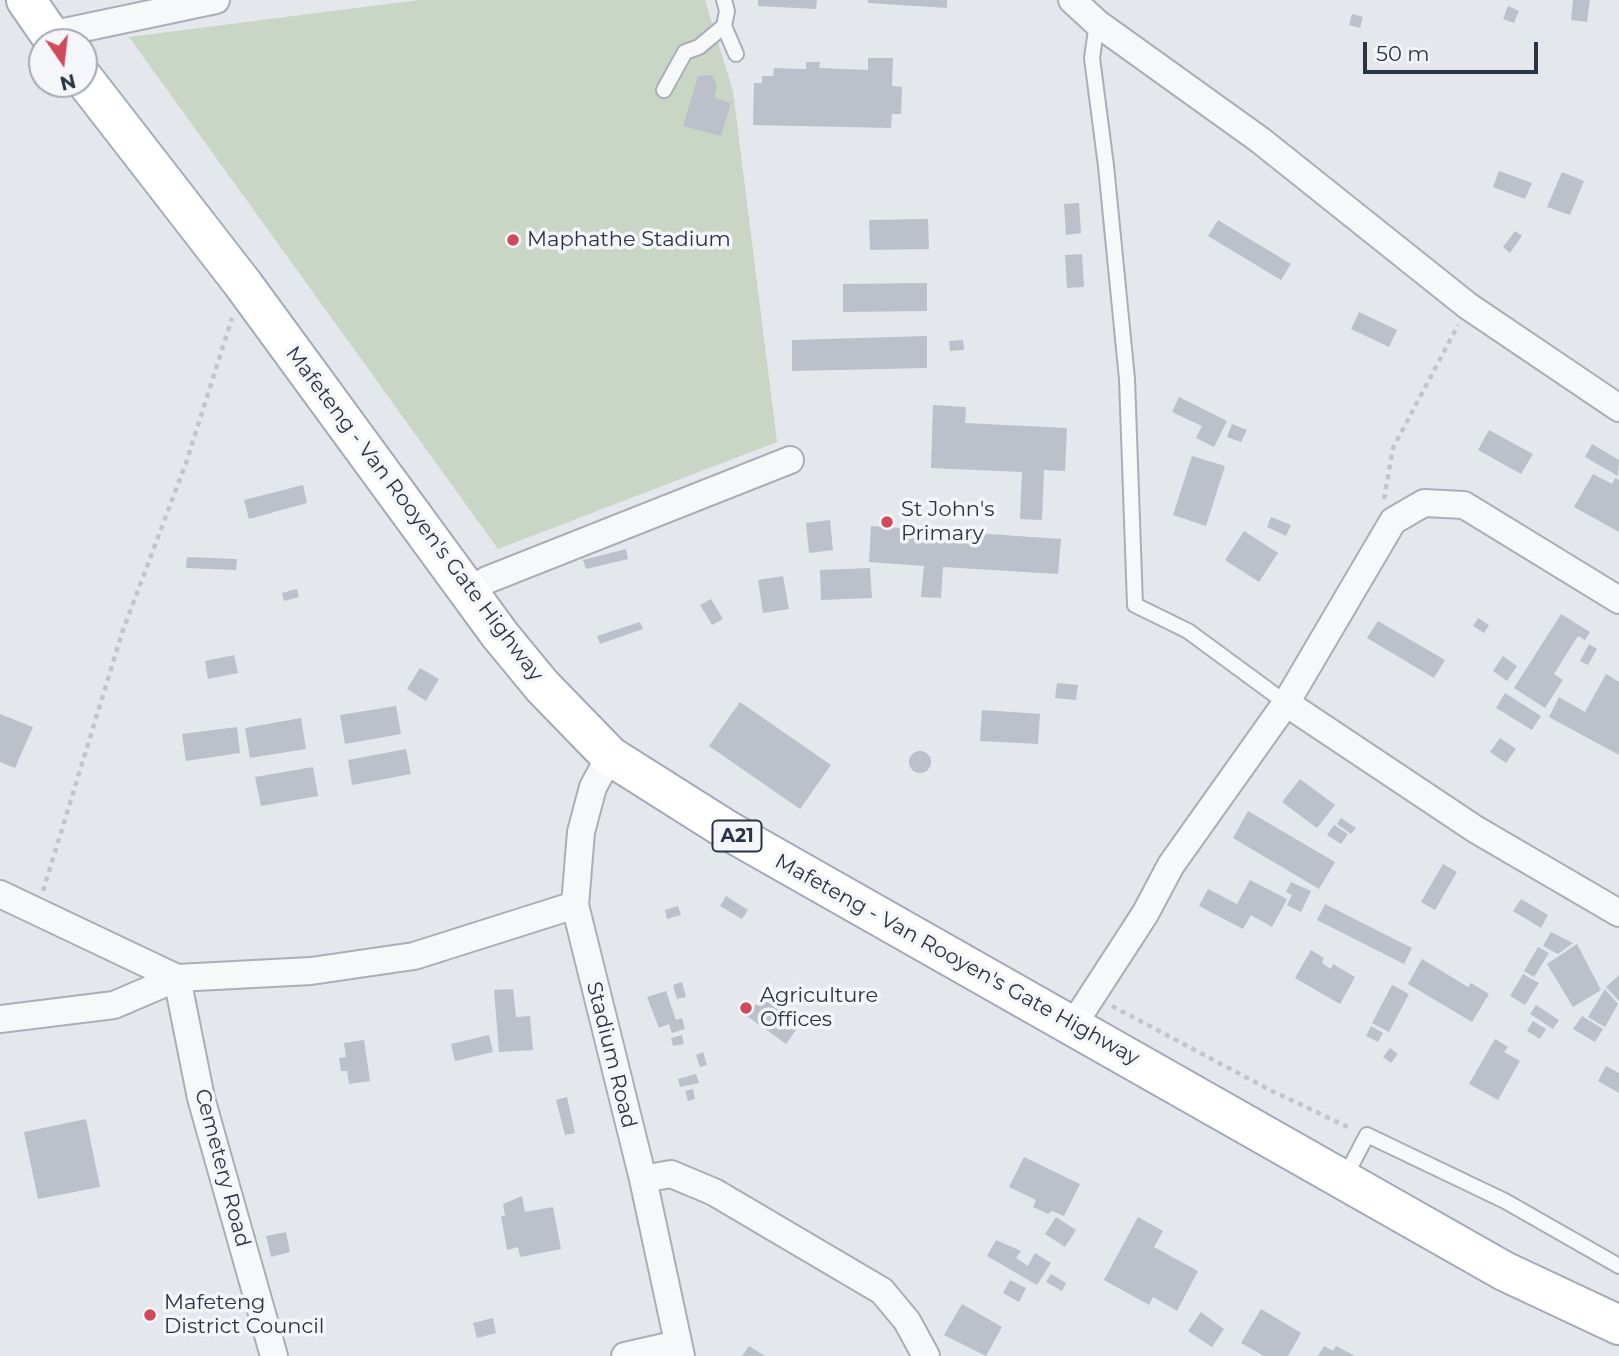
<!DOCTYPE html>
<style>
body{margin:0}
#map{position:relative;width:1619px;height:1356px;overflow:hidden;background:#e4e7ec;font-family:Montserrat,sans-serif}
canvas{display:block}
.north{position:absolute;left:28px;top:28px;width:70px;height:70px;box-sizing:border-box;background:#f4f6f9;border:2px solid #a4a8b1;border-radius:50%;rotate:166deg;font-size:19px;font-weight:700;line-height:28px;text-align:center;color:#2b3445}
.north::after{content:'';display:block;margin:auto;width:24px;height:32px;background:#d1495b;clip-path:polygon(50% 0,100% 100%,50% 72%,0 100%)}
.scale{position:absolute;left:1363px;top:42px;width:175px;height:32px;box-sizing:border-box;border:4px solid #2b3445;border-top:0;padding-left:9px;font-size:21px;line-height:24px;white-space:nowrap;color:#2b3445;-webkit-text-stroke:5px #f4f6f9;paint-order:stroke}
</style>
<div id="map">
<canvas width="1619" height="1356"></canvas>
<div class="north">N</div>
<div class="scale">50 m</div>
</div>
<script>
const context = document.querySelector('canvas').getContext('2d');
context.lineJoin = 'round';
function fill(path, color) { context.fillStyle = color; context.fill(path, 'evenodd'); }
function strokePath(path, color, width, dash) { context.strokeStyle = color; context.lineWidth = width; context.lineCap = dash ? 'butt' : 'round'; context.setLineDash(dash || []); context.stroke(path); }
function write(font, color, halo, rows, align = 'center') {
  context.font = font + ' Montserrat,sans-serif'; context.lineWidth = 7; context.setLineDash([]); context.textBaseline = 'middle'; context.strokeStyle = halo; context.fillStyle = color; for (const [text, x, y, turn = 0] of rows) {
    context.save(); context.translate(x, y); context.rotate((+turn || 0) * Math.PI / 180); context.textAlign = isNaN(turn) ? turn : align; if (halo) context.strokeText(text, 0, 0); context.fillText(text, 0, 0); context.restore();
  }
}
fill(new Path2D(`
 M 419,0 L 705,0 L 733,91 L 777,442 L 498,549 L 129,37 Z`), '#c9d6c5');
fill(new Path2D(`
 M 758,0 L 817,0 L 816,9 L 758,6 Z
 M 868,0 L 947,0 L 947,8 L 868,3 Z
 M 1573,0 L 1590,0 L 1587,22 L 1571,20 Z
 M 1508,6 L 1519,11 L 1514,23 L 1503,19 Z
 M 1352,14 L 1363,17 L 1360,28 L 1349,25 Z
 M 868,58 L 893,58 L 892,86 L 902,87 L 901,114 L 892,114 L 891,128 L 753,125 L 754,83 L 762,83 L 762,76 L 773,76 L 774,68 L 806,69 L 806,62 L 820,62 L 819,68 L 868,70 Z
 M 712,75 L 717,85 L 714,98 L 731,103 L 721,136 L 683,126 L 698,76 Z
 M 1499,171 L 1532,183 L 1525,199 L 1493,187 Z
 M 1562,172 L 1584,181 L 1570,215 L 1547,207 Z
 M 1079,203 L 1081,233 L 1066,235 L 1064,204 Z
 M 928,219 L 929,249 L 870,250 L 869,220 Z
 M 1218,220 L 1291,264 L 1281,280 L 1208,236 Z
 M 1515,231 L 1522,236 L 1510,253 L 1503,247 Z
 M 1082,254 L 1084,287 L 1067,288 L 1065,255 Z
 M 927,283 L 927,311 L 843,312 L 843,284 Z
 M 1359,312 L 1397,330 L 1389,347 L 1351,329 Z
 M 927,336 L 927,368 L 792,371 L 792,340 Z
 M 963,340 L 964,350 L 950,351 L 949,341 Z
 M 1179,397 L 1227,421 L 1214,447 L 1196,438 L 1202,426 L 1172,412 Z
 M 933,405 L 966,407 L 965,423 L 1067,428 L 1065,471 L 1044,470 L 1042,520 L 1020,519 L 1022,472 L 931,468 Z
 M 1232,424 L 1247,430 L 1241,442 L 1227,437 Z
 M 1489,430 L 1533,454 L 1521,474 L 1478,450 Z
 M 1592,444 L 1619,460 L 1618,476 L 1585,457 Z
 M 1192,456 L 1225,466 L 1206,526 L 1173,515 Z
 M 1593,474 L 1612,484 L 1615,478 L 1619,480 L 1619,532 L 1574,507 Z
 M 303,485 L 307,503 L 249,519 L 244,500 Z
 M 1271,517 L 1291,525 L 1286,536 L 1267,527 Z
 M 830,520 L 833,550 L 809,553 L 806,523 Z
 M 871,526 L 1061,539 L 1058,574 L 943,567 L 941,598 L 921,597 L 924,566 L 869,562 Z
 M 1244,531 L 1278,553 L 1259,582 L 1225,560 Z
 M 626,549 L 628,559 L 586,569 L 583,560 Z
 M 187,557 L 237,559 L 236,570 L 186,568 Z
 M 870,568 L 872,598 L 821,600 L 820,570 Z
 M 783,576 L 789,609 L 763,613 L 758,580 Z
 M 297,589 L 299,597 L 284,601 L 282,593 Z
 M 711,599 L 723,619 L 712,625 L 700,605 Z
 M 1561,614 L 1590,632 L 1585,640 L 1578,636 L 1554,674 L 1563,680 L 1545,708 L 1514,688 Z
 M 1478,618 L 1489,625 L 1484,633 L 1473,626 Z
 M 1378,621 L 1445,660 L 1434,678 L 1367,638 Z
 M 640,622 L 643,629 L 600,644 L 597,636 Z
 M 1589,644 L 1597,649 L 1588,665 L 1580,661 Z
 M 234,655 L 238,673 L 208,679 L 205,661 Z
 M 1503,656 L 1517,666 L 1507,681 L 1493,671 Z
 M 420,668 L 439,679 L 426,701 L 407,689 Z
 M 1606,674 L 1619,682 L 1619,755 L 1549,717 L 1559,697 L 1585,712 Z
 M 1057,683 L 1078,685 L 1076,700 L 1055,698 Z
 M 1505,693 L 1541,716 L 1532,730 L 1496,708 Z
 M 740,702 L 831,765 L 800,809 L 709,746 Z
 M 396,706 L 401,734 L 345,744 L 340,715 Z
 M 982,710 L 1040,714 L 1038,744 L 980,741 Z
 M 0,714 L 33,727 L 15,768 L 0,762 Z
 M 301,718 L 306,749 L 250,758 L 245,728 Z
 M 237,727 L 240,753 L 186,761 L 182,734 Z
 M 1500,738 L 1516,749 L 1506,763 L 1490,752 Z
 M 406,749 L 411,774 L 352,785 L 348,760 Z
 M909 762a11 11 0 1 1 22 0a11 11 0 1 1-22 0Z
 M 313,767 L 318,796 L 261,806 L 255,777 Z
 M 1300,779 L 1335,805 L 1317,828 L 1282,802 Z
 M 1248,811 L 1335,862 L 1319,889 L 1233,838 Z
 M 1341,818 L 1356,828 L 1351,834 L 1337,824 Z
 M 1334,825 L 1348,834 L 1341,844 L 1327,835 Z
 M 1443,864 L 1457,872 L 1435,910 L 1421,902 Z
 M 1250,880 L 1287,899 L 1272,927 L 1251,915 L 1243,929 L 1199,906 L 1208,889 L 1237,904 Z
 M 1291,882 L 1311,891 L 1301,912 L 1287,905 L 1292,895 L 1286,892 Z
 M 726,896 L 748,910 L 742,919 L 720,906 Z
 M 1521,899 L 1548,915 L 1541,928 L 1513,911 Z
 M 1325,904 L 1412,948 L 1404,964 L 1317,920 Z
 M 678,906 L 681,915 L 667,919 L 665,910 Z
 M 1551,932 L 1573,943 L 1558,954 L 1543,946 Z
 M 1577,944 L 1601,990 L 1573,1007 L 1547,964 Z
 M 1538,947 L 1549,953 L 1534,977 L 1524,971 Z
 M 1311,950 L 1324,958 L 1322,963 L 1331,969 L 1333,964 L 1355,977 L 1340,1004 L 1295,978 Z
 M 1422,959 L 1468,987 L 1471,983 L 1489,994 L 1472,1022 L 1408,984 Z
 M 1523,974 L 1539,983 L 1525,1005 L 1510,996 Z
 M 1619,975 L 1619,1001 L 1606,987 Z
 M 682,982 L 686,997 L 677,999 L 673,985 Z
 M 1392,985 L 1409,994 L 1389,1032 L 1372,1023 Z
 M 513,989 L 516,1017 L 530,1016 L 533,1050 L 499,1052 L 494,990 Z
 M 1605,989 L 1618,1004 L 1605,1027 L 1588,1017 Z
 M 666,991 L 676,1020 L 682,1018 L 685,1029 L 672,1033 L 669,1024 L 659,1028 L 647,997 Z
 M 761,998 L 801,1023 L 786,1044 L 747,1016 Z
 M 1536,1005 L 1559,1020 L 1553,1029 L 1530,1014 Z
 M 1582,1016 L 1603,1029 L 1595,1042 L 1573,1029 Z
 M 1533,1021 L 1546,1029 L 1540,1039 L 1527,1031 Z
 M 1371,1026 L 1383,1033 L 1378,1042 L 1366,1036 Z
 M 489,1035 L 493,1052 L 455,1061 L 451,1044 Z
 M 682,1035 L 684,1044 L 673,1046 L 671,1038 Z
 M 1495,1039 L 1508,1047 L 1504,1052 L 1520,1061 L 1498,1100 L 1469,1084 Z
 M 364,1040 L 370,1081 L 349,1084 L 347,1071 L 341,1071 L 339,1058 L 346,1057 L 344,1043 Z
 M 1390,1048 L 1398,1054 L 1391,1063 L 1383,1057 Z
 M 703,1052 L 707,1065 L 700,1067 L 696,1055 Z
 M 1606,1066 L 1619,1073 L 1619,1093 L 1598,1081 Z
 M 696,1074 L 699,1083 L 680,1087 L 678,1079 Z
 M 693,1089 L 695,1099 L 688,1101 L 685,1091 Z
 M 567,1097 L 575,1133 L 565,1135 L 556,1100 Z
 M 86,1119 L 100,1187 L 38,1199 L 24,1132 Z
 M 1024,1157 L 1080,1184 L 1064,1216 L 1052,1211 L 1048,1214 L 1033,1207 L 1036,1200 L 1009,1187 Z
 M 522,1196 L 525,1212 L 553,1207 L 561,1249 L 520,1257 L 518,1247 L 507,1250 L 501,1216 L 505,1216 L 503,1204 Z
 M 1056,1217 L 1076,1230 L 1065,1247 L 1045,1234 Z
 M 1138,1217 L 1163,1231 L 1154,1247 L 1198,1271 L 1177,1311 L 1153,1297 L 1149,1305 L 1104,1280 Z
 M 286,1232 L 290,1252 L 271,1257 L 266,1236 Z
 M 996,1240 L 1021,1251 L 1016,1258 L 1028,1266 L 1035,1253 L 1051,1263 L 1037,1285 L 987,1256 Z
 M 1051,1274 L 1066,1283 L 1062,1291 L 1046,1282 Z
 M 1010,1280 L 1026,1288 L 1019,1302 L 1003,1293 Z
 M 962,1304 L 1002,1327 L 986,1356 L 944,1335 Z
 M 1261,1309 L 1301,1333 L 1288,1356 L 1264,1356 L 1241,1343 Z
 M 1201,1312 L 1224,1329 L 1212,1347 L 1188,1331 Z
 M 493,1318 L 496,1333 L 477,1338 L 473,1323 Z
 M 749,1346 L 765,1356 L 742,1356 Z
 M 1324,1346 L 1333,1351 L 1336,1346 L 1355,1356 L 1318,1356 Z`), '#bbc0ca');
const service = new Path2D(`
 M 724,0 L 727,11 L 724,26 L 736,54
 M 1097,23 L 1092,58 L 1106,166 L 1127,379 L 1135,605 L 1188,631 L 1286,703
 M 664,90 L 685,52 L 699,47 L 724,26
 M 1344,1179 L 1367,1135 L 1505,1201 L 1619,1266`);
const minor = new Path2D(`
 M 1072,0 L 1097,23 L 1260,140 L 1468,306 L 1619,408
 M 50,35 L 216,0
 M 469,593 L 487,580 L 790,460
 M 1286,703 L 1475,829 L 1619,913
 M 610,756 L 593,787 L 581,832 L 575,905 L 643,1179 L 681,1356
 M 0,894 L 177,978 L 311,971 L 414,956 L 575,905
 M 177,978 L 201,1098 L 274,1356
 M 0,1019 L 114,1005 L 177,978
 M 1073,1025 L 1145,914 L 1171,865 L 1286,703 L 1393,521 L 1424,503 L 1464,505 L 1619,600
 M 643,1179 L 671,1174 L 714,1192 L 882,1291 L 907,1321 L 926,1356
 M 625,1356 L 678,1344`);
const primary = new Path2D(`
 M 26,0 L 55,42
 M 84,79 L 243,284 L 500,635 L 542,686 L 610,756 L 727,830 L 1504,1271 L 1619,1325`);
strokePath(service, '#a9aeb7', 18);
strokePath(minor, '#a9aeb7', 30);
strokePath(primary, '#a3abb8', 42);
strokePath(new Path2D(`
 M 1384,499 L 1393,448 L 1458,325
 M 43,891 L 123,630 L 186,463 L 232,318
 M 1112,1006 L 1270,1090 L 1350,1128`), '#c2c5cb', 4.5, [5, 5]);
strokePath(service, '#f7f8fa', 14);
strokePath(minor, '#f7f8fa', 26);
strokePath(primary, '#fff', 38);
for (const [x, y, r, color] of [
 [513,240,7,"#d1495b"],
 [887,522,7,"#d1495b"],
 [746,1008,7,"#d1495b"],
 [150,1315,7,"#d1495b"]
]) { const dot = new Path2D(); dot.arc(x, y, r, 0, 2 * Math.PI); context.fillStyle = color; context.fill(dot); strokePath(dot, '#f4f6f9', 2.5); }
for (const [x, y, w] of [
 [737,836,49]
]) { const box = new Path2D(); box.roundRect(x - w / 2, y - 15.5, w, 31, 5); context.fillStyle = '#f4f6f9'; context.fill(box); strokePath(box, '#2b3445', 2); }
write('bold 19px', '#2b3445', null, [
 ["A21",737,836]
]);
write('21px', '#2b3445', '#f4f6f9', [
 ["Maphathe Stadium",527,240],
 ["St John's",901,510],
 ["Primary",901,534],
 ["Agriculture",760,996],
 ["Offices",760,1020],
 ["Mafeteng",164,1303],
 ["District Council",164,1327]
], 'left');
write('21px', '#2b3445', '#f4f6f9', [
 ["Mafeteng - Van Rooyen's Gate Highway",414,514,53],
 ["Mafeteng - Van Rooyen's Gate Highway",957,960,29],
 ["Stadium Road",611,1055,76],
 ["Cemetery Road",222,1168,75]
]);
</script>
